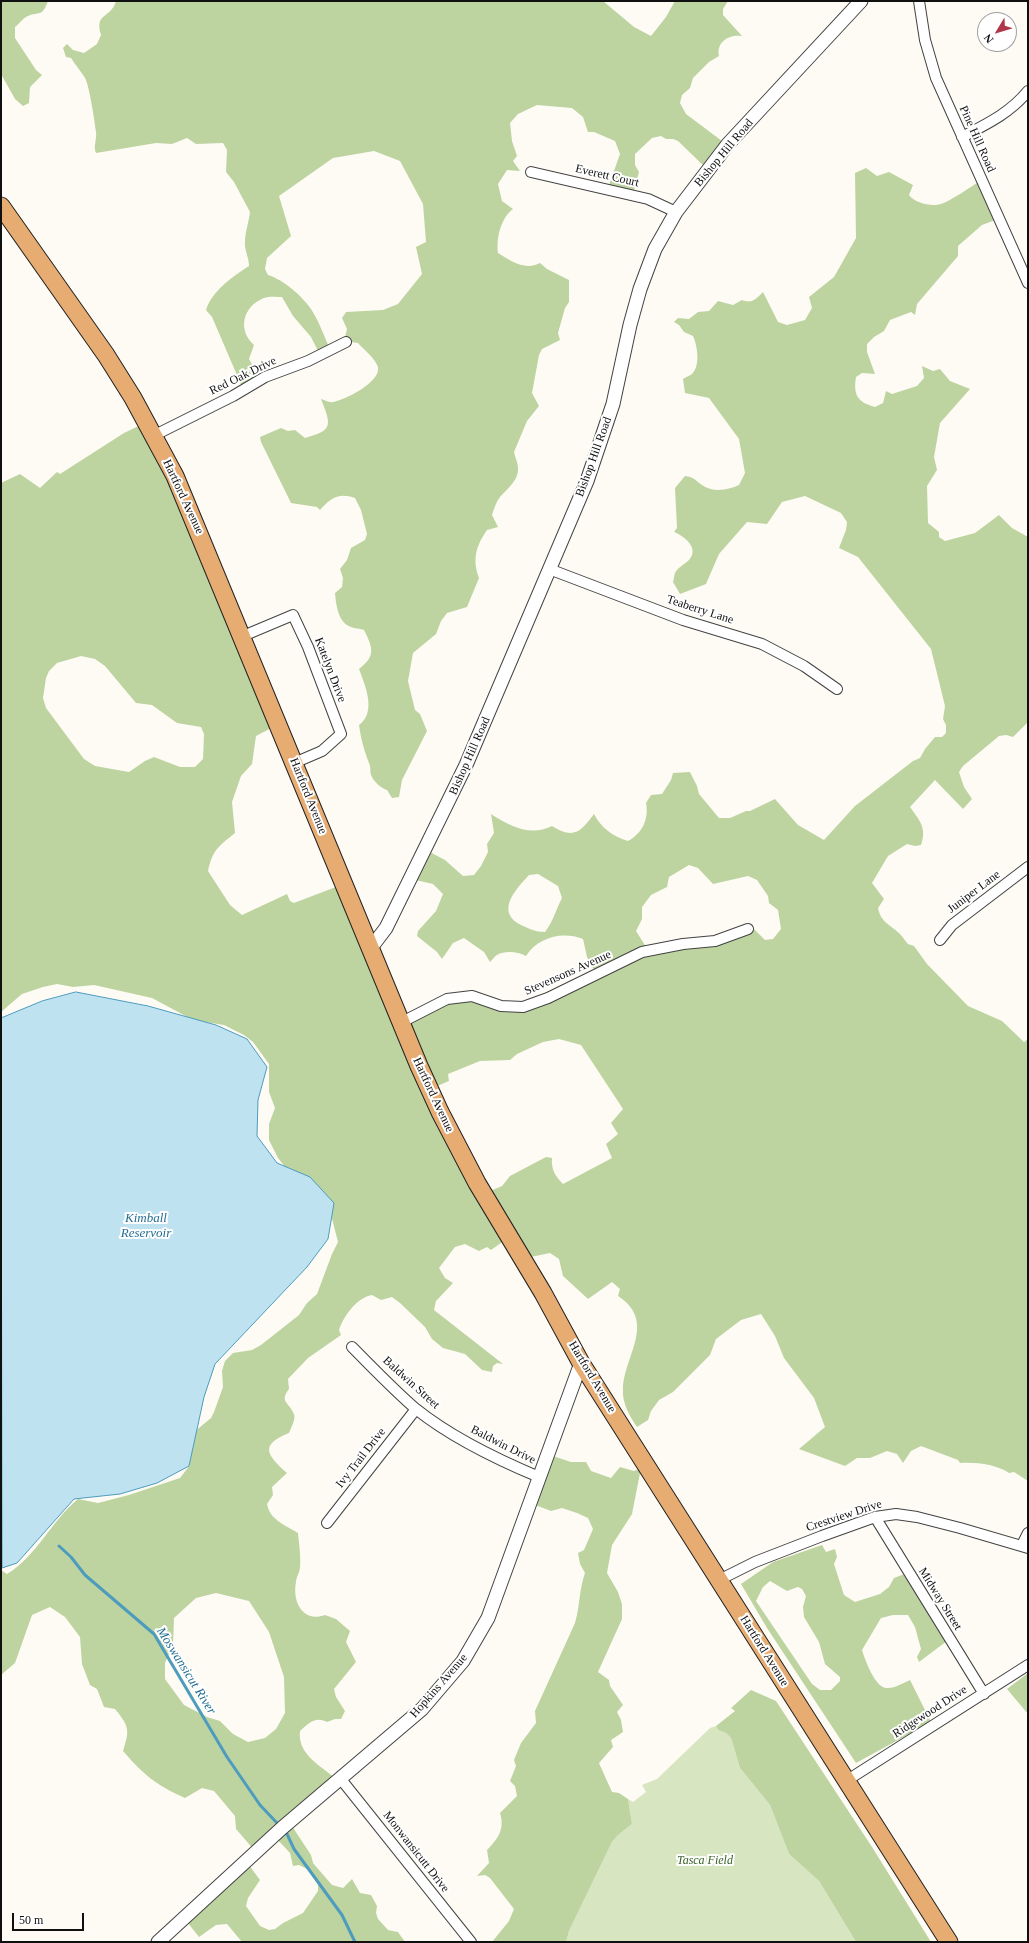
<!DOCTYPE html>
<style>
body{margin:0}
#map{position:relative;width:1029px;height:1943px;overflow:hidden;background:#fefbf4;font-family:"Times New Roman",serif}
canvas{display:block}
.frame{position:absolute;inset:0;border:2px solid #101010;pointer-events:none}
.north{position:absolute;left:977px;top:12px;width:40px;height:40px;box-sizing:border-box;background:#fff;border:1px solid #9f9f9f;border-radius:50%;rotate:232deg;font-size:11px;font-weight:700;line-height:16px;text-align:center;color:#101010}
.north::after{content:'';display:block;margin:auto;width:14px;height:18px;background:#b03749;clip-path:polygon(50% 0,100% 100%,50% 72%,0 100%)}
.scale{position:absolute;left:12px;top:1913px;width:72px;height:18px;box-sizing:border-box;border:2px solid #101010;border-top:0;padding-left:5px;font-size:12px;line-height:14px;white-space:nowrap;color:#101010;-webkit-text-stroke:3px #fff;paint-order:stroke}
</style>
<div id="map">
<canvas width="1029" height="1943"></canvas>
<div class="frame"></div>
<div class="north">N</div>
<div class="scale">50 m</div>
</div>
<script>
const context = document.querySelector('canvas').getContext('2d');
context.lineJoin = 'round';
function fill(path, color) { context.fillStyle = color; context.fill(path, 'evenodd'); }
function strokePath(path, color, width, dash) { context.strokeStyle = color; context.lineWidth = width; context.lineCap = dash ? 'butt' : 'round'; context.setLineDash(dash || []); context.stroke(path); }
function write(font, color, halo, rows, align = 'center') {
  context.font = font + ' "Times New Roman",serif'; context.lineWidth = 4; context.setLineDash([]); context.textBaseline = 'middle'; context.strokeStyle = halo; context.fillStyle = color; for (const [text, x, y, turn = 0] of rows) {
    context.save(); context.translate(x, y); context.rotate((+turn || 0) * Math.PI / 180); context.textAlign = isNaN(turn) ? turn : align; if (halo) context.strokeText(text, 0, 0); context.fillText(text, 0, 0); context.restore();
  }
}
fill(new Path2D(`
 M 716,1726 L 718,1730 L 726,1733 L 731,1738 L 740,1768 L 770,1805 L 789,1854 L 819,1881 L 856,1942 L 566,1942 L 569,1931 L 612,1842 L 618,1835 L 632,1824 L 628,1799 L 633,1802 L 646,1792 L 642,1785 L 657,1779 L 710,1728 Z`), '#d7e5c0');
fill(new Path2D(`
 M 1,1 L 48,1 C 42,18 39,11 28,16 C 24,17 19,24 15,27 L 15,38 L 36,70 L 42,75 L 30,87 L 29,103 L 23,106 L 15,99 L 1,74 Z
 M 116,1 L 603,1 L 634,27 L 651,36 L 666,17 L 675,1 L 728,1 L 723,9 L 723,15 L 742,36 C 729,34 716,42 719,56 L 709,62 L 693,78 L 690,88 L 682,95 L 680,103 L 686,114 L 726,144 L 707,169 L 678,141 L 673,139 L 666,139 L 661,136 L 652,138 L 635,154 L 635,165 L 639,172 L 633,194 L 609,185 L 620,154 L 615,141 L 594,132 L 588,132 L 583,117 L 572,108 L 537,105 L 518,114 L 510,123 L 512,141 L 517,156 L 513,161 L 520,171 L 507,170 L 498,184 L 502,201 L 513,209 C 501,218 496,238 498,253 C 511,261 525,271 540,263 L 547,269 L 569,280 L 569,302 L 565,308 L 558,333 L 560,340 L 542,349 L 539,355 L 532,393 L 539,406 L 527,421 L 514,452 C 515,457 518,463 518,468 C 519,480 507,489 500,497 C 496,502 494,509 492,515 L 498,527 L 487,530 C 476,546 472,559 479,578 L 467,607 L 447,613 L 441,621 L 436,634 L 413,653 L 408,681 L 415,710 L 420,714 L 427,731 L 402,780 L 399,797 L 392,798 L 387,790 C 382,789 373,781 371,775 C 370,772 371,767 369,763 C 364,750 361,739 359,725 C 377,712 365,685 359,669 C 376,656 373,648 364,630 C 359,628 355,629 351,627 C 338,623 336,604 335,593 L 342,587 L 343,578 L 340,569 L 347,560 L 351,548 L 365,540 L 367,534 L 361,510 L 355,498 C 339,492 330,498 320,510 L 317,507 L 291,503 L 261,442 L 260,437 L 281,428 L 288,431 L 295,430 L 305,438 C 334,430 331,425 321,399 C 325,400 329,403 333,402 C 345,400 381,382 378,367 C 375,358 364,350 358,343 L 344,341 L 347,329 L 342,318 L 346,312 L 383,310 L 398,304 L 422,274 L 416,247 L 426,242 L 423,204 L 400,161 L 374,151 L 333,158 L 279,196 L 291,236 L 267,258 L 265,269 L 268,275 C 284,280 302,296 311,309 C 319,321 324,336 330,349 L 320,355 L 311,337 L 293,316 L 282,297 C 277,297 269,296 264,298 C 243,306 237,330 254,345 L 249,359 L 259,377 L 243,389 L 212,317 L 206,310 C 212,291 232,277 249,266 C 249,257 244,250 245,241 C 245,233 249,221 250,212 L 234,182 L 226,172 L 227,150 L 223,143 L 196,144 L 187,138 L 172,144 L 156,143 L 96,153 C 93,147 97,139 96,132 C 95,123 89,84 85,78 C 81,71 75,65 71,58 L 66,57 L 63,48 L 67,44 L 73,50 L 84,53 L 97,44 L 101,35 C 94,12 111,19 116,1 Z
 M 866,168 L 877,176 L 889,172 L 913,185 L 909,195 C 915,203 931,207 941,204 C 952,200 969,188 980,181 L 998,219 L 982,225 L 958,246 L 958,256 L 917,304 L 915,315 L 911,312 L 890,320 L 884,331 L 874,337 L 867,344 L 867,352 L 875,374 L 862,373 L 856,377 C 853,396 858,402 875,407 L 883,403 L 886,391 L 892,394 L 917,386 L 924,378 L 922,366 L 933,371 L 940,369 L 950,381 L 970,389 L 940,423 L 934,457 L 937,470 L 927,486 L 928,523 L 939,532 L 939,537 L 945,541 L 975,533 L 999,515 L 1012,528 L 1028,537 L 1028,722 L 1013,737 L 1006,735 L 999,736 L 963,766 L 959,772 L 964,787 L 972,799 L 963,809 L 935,780 L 910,807 C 920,821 927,828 921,845 L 915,846 L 907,844 L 888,856 L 872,883 L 884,899 L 878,908 C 881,923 891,925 900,934 C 903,937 905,941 908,944 L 914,946 L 927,964 L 968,1006 L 1002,1021 L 1024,1042 L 1028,1039 L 1028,1481 L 1014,1472 L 1009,1473 C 996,1464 976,1462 960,1463 L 958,1460 L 921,1446 L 911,1451 L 903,1463 L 897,1454 L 887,1451 L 870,1458 L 857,1458 L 845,1466 L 799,1449 L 825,1427 L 814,1398 L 784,1358 L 775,1336 L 761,1314 L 741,1320 L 716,1339 L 710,1355 L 673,1392 L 659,1400 L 651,1411 L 648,1420 L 637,1427 C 630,1417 622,1403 623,1390 C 623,1357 658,1322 618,1296 L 620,1289 L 612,1282 L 588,1299 L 563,1276 L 559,1259 L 550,1253 L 521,1259 L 508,1238 L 491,1250 L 487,1247 L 479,1251 L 465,1244 L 455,1247 L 439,1268 L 445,1278 L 453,1283 L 436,1301 L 434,1310 L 503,1364 L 497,1363 L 493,1366 L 492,1372 L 482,1370 L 465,1354 L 443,1348 L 432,1339 L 425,1327 L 400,1303 L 392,1297 L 381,1300 L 372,1295 C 356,1298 344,1316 339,1330 L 341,1335 L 308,1358 L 288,1379 L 289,1389 C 279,1402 289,1402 294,1414 C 296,1419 291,1428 289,1433 C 258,1445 268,1456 287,1473 L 272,1487 L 273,1495 L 267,1504 C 270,1520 285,1525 298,1533 C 299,1544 301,1556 300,1567 C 300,1572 296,1577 296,1582 C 292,1602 303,1623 325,1615 L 336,1619 L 350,1631 L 346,1642 L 356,1662 L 334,1689 L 336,1697 L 345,1711 L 341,1719 L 335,1719 L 327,1722 C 315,1716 309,1723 300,1731 C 297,1755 322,1766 337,1780 L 290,1823 L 311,1855 L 313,1863 L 332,1885 L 343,1888 L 352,1879 L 360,1893 L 371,1895 L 377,1906 L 376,1913 L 378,1919 L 388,1930 L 398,1932 L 405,1942 L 242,1942 L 227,1924 L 216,1925 L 199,1937 L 184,1918 L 246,1861 L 260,1880 L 248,1898 L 246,1906 L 260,1926 L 269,1930 L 275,1929 L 283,1923 L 303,1913 L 318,1891 L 318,1883 L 307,1869 L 299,1865 L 293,1866 L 290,1853 L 275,1837 L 255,1851 L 236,1829 L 235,1816 L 214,1791 L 202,1788 L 185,1798 C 156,1785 144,1775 123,1751 C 130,1730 129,1726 115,1709 L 104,1707 L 97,1689 L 90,1685 L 82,1664 L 80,1637 L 65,1617 L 50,1607 L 32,1615 L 15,1663 L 1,1675 L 1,1570 L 7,1574 C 37,1556 51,1521 78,1499 L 98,1503 L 129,1495 L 180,1478 L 190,1465 L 183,1461 L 188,1437 L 211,1418 L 214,1412 L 223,1387 L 222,1371 L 225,1361 L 233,1353 L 252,1350 L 261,1345 L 299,1315 L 307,1303 L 317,1294 L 332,1254 L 338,1242 L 328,1203 L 285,1167 L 278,1158 L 269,1140 L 269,1124 L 275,1108 L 269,1092 L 269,1064 L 253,1042 L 244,1035 L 224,1025 L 193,1020 L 152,998 L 94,985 L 73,987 L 57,984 L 43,987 L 22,994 L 1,1012 L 1,483 L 20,474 L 40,488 L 57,472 L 60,474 L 124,433 L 147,422 L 277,725 L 256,736 L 252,764 L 241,776 L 232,802 L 235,833 C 218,847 213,849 208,871 L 230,905 L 242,915 L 287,894 L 290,901 L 294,903 L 341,885 L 398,1019 L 448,998 L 522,1007 L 596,974 L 587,957 L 583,939 C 563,931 538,937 526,956 C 519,952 505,950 497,955 C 495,956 492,960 490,962 L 484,952 L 464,938 L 453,943 L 442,959 L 437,952 L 417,936 L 418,931 L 436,911 L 443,894 L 433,884 L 411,879 L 424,849 L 445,860 L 463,876 L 474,875 L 481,866 L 488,852 L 487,844 L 494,833 L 491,814 C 510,826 530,837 552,826 C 573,839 580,833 594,814 C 601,828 614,837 628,841 C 643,833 649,818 646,803 L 651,795 L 662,794 L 671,780 L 673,773 L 690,772 L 697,786 L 699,794 L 719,818 L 730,818 L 746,811 L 750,811 L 775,799 L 798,825 L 824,840 L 855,806 L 913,761 L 920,758 L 925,749 L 935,737 L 942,737 L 946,733 L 946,725 L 943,719 L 945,706 L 931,649 L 858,557 L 839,548 L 846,530 L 847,522 L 841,513 L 805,496 L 782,502 L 767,524 L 747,522 L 719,554 L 706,584 L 680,594 L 673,582 C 674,580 674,575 675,573 C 677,568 685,564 689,560 C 700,548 684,536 674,532 L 677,528 L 675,488 L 685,476 C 694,477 695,480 702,485 C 713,493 728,490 739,485 L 745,473 L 739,439 L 709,398 L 685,393 L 683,379 C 685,377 690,376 692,374 C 701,365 697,345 693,336 L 684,332 L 679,325 L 674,322 L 678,318 L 689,319 L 698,312 L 709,311 L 718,301 L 733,305 L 742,300 C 752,304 756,299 763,292 L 778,322 L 787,325 L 805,320 L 812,308 L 809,297 L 834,277 L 856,238 L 855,173 ZM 81,656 L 95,659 L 105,666 L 136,703 L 152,705 L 177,723 L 201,727 L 204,734 L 203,759 L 195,767 L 180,767 L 154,757 L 145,761 L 129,772 L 95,766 L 84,759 L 46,708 L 43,698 L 46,678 L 49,671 L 57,663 ZM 689,865 L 698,868 L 713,884 L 748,876 L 757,880 L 768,896 L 769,903 L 778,910 L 781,929 L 773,939 L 765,940 L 754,929 L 747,929 L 648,950 L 636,931 L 642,919 L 642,907 L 651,895 L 667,887 L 669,877 ZM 538,874 L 558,886 L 562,898 C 556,909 553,922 545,932 C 535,932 530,929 521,925 C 495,912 515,890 529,875 ZM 559,1039 L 581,1045 L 623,1109 L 611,1123 L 618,1134 L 606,1144 L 612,1158 L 563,1184 C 555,1176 551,1169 552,1158 L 546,1157 L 510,1176 L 502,1186 L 483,1194 L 430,1089 L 449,1081 L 448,1074 L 480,1061 L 510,1060 L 517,1054 L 543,1042 ZM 216,1593 L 249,1601 L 269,1632 L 284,1677 L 285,1713 L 276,1729 L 265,1738 L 248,1742 L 233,1734 L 220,1721 L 207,1717 L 184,1705 L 165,1679 L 165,1663 L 173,1645 L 174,1618 L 196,1598 Z
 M 547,1454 L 571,1462 L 586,1462 L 591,1471 L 611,1478 L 620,1467 L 634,1471 L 641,1468 L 632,1514 L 612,1545 L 607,1573 L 618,1592 L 622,1604 L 622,1619 L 598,1672 L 609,1680 L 610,1686 L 623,1705 L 617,1712 L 621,1720 L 623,1732 L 611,1740 L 613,1747 L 599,1763 L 612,1792 L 619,1793 L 628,1799 L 632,1824 L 618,1835 L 612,1842 L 569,1931 L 566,1942 L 492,1942 L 509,1921 L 514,1909 L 490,1878 L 485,1875 L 477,1876 L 489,1863 L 487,1850 C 498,1839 505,1829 500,1813 L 517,1796 L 515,1786 L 510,1781 L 516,1766 L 514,1760 L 521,1743 L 536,1723 L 535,1711 L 575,1623 C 580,1606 579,1590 585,1573 L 580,1564 L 578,1553 L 584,1550 L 593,1529 L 588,1518 L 577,1513 L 562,1508 L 551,1511 L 530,1503 Z
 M 822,1545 L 826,1552 L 835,1549 L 837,1557 L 834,1564 L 844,1595 L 855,1602 L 880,1594 L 889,1587 L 894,1578 L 912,1571 L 951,1638 L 919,1662 L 917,1657 L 921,1649 L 915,1627 L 908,1615 L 893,1615 L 881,1618 L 862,1650 C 865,1660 875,1687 886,1688 C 894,1689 903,1683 910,1680 L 931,1722 L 856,1763 L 767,1628 L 741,1584 L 773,1562 ZM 770,1581 L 787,1591 L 798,1587 L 802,1589 L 806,1596 L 803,1607 L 804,1617 L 819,1642 L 825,1664 L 840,1677 L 840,1681 L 831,1690 L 820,1690 L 812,1684 L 756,1601 L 763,1587 Z
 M 1028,1673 L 1028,1714 L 1007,1689 Z
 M 751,1690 L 776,1701 L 872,1847 L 931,1942 L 856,1942 L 819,1881 L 789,1854 L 770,1805 L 740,1768 L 731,1738 L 726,1733 L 718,1730 L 716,1726 L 735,1711 L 731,1708 Z`), '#bdd4a1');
const water = new Path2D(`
 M 76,992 L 148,1006 L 216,1025 L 247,1039 L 267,1067 L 258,1100 L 257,1136 L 277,1163 L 310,1177 L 334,1203 L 328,1239 L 307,1267 L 215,1364 L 204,1397 L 189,1466 L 157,1483 L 120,1494 L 74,1499 L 17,1563 L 2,1568 L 1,1018 L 42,1001 Z`);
fill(water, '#bee2f0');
strokePath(water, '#4d9cbe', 1);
strokePath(new Path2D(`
 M 59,1546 L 71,1557 L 85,1575 L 154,1634 L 227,1757 L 260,1805 L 277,1823
 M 287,1834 L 294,1849 L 342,1915 L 355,1942`), '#4d9cbe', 3);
const minor = new Path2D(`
 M 919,1 L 925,40 L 936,78 L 1028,283
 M 962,137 C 987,124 1010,113 1028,91
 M 531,172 L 648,199 L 676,212
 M 153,436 L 233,396 L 265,377 L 308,361 L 346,342
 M 549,569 L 683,620 L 762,644 L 804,666 L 837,689
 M 243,636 L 293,615 L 308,647 L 341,734 L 322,751 L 294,763
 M 940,940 L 952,925 L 1028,867
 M 400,1023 L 447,999 L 472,996 L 501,1006 L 523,1007 L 548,998 L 642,952 L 683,944 L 715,941 L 748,929
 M 352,1347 C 373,1368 394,1390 416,1409 C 452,1438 496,1459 539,1477
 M 875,1517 L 984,1694
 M 327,1523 L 416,1409
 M 1022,1545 L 1028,1533
 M 719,1580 L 755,1562 L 822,1536 L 875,1517 L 896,1514 L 917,1517 L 960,1528 L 1028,1548
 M 340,1778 L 471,1942
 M 846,1781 L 1028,1665`);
const tertiary = new Path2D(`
 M 370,949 L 386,928 L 466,765 L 587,481 L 613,404 L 630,325 L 640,289 L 655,249 L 676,212 L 728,144 L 861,1
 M 158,1942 L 282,1828 L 422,1709 L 463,1661 L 488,1618 L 581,1363`);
const trunk = new Path2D(`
 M 1,206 L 106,355 L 133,398 L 175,476 L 419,1066 L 440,1112 L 477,1183 L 543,1293 L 581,1363 L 949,1942`);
strokePath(minor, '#434343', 12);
strokePath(tertiary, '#434343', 15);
strokePath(trunk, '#212121', 19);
strokePath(minor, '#fff', 10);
strokePath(tertiary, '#fff', 13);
strokePath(trunk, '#e6ac72', 17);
write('12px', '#101010', '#fff', [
 ["Pine Hill Road",977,139,66],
 ["Bishop Hill Road",724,153,-50],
 ["Everett Court",607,176,13],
 ["Red Oak Drive",243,376,-26],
 ["Bishop Hill Road",594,457,-70],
 ["Hartford Avenue",183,497,65],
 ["Teaberry Lane",700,610,18],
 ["Katelyn Drive",330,670,69],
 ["Bishop Hill Road",470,756,-66],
 ["Hartford Avenue",308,796,68],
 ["Juniper Lane",974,892,-37],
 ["Stevensons Avenue",568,973,-24],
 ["Hartford Avenue",433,1095,65],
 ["Hartford Avenue",592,1377,59],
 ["Baldwin Street",411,1383,42],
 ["Baldwin Drive",503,1445,27],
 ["Ivy Trail Drive",361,1458,-52],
 ["Crestview Drive",844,1516,-18],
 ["Midway Street",940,1599,58],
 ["Hartford Avenue",764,1651,58],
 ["Hopkins Avenue",439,1686,-49],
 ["Ridgewood Drive",930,1712,-33],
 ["Monwansicutt Drive",416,1852,52]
]);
write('italic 12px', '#386127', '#fff', [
 ["Tasca Field",705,1861]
]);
write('italic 13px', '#266f94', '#fff', [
 ["Kimball",146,1219],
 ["Reservoir",146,1234],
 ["Moswansicut River",186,1671,58]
]);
</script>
